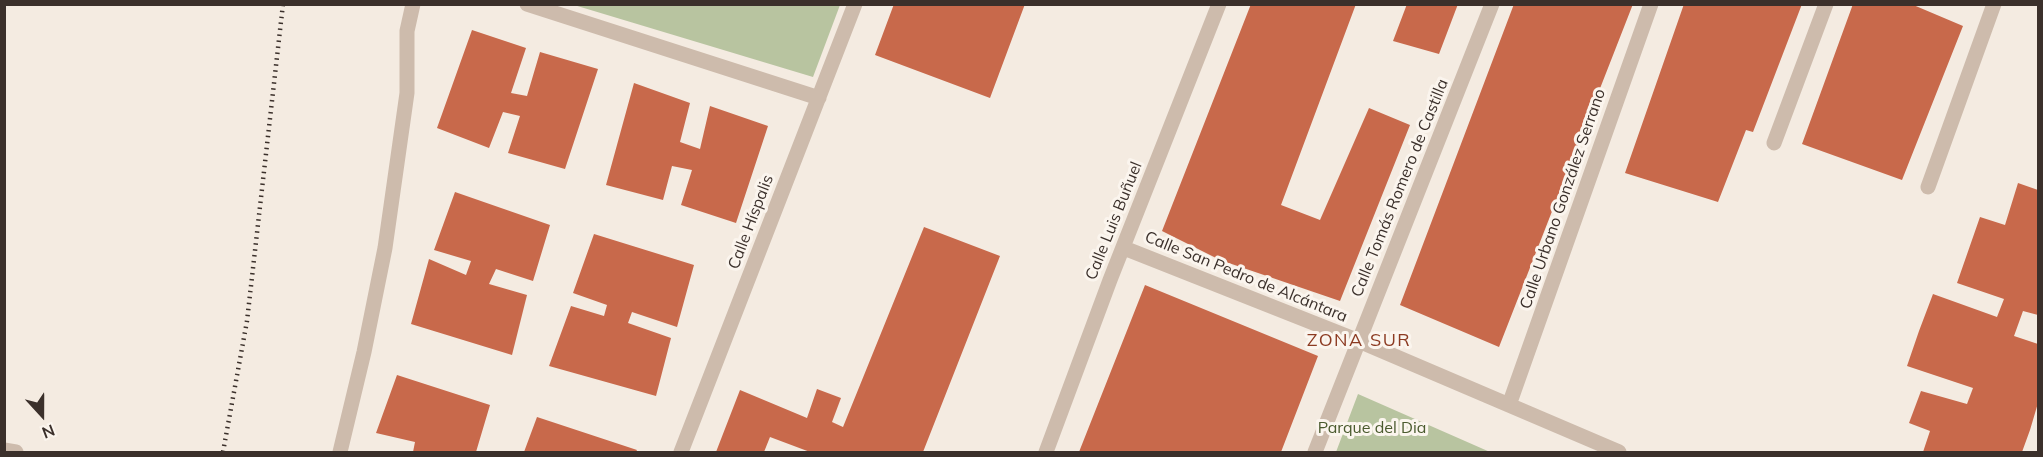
<!DOCTYPE html>
<meta charset="utf-8">
<style>
body{margin:0}
#map{position:relative;width:2043px;height:457px;overflow:hidden;background:#f4ebe1;font-family:Mulish,sans-serif}
canvas{display:block}
.frame{position:absolute;inset:0;border:6px solid #3b302b;pointer-events:none}
.north{position:absolute;left:12px;top:385px;width:60px;height:60px;-webkit-text-stroke:4px #fbf5ee;paint-order:stroke;rotate:159deg;font-size:16px;font-weight:700;line-height:24px;text-align:center;color:#3b302b}
.north::after{content:'';display:block;margin:auto;width:21px;height:27px;background:#3b302b;clip-path:polygon(50% 0,100% 100%,50% 72%,0 100%)}
</style>
<div id="map">
<canvas width="2043" height="457"></canvas>
<div class="frame"></div>
<div class="north">N</div>
</div>
<script>
const context = document.querySelector('canvas').getContext('2d');
context.lineJoin = 'round';
function fill(path, color) { context.fillStyle = color; context.fill(path, 'evenodd'); }
function strokePath(path, color, width, dash) { context.strokeStyle = color; context.lineWidth = width; context.lineCap = dash ? 'butt' : 'round'; context.setLineDash(dash || []); context.stroke(path); }
function write(font, color, halo, rows, align = 'center') {
  context.font = font + ' Mulish,sans-serif'; context.lineWidth = 6; context.setLineDash([]); context.textBaseline = 'middle'; context.strokeStyle = halo; context.fillStyle = color; for (const [text, x, y, turn = 0] of rows) {
    context.save(); context.translate(x, y); context.rotate((+turn || 0) * Math.PI / 180); context.textAlign = isNaN(turn) ? turn : align; if (halo) context.strokeText(text, 0, 0); context.fillText(text, 0, 0); context.restore();
  }
}
fill(new Path2D(`
 M 574,5 L 840,4 L 840,5 L 813,77 Z
 M 1358,394 L 1490,452 L 1336,452 Z`), '#b8c4a0');
fill(new Path2D(`
 M 894,4 L 1025,4 L 990,98 L 875,55 Z
 M 1251,4 L 1356,4 L 1281,205 L 1320,220 L 1369,108 L 1410,125 L 1340,301 L 1220,260 L 1162,231 Z
 M 1407,4 L 1458,4 L 1439,54 L 1393,41 Z
 M 1514,4 L 1633,4 L 1499,347 L 1400,305 Z
 M 1684,4 L 1802,4 L 1753,132 L 1746,130 L 1718,202 L 1625,173 Z
 M 1853,4 L 1911,4 L 1963,26 L 1902,180 L 1802,144 Z
 M 472,30 L 526,48 L 511,93 L 527,96 L 540,52 L 598,69 L 565,169 L 508,153 L 520,116 L 503,112 L 489,148 L 437,128 Z
 M 634,83 L 690,103 L 680,142 L 700,149 L 710,106 L 768,126 L 736,223 L 681,205 L 692,170 L 672,166 L 663,200 L 606,185 Z
 M 2018,183 L 2038,190 L 2038,315 L 2023,311 L 2014,336 L 2038,344 L 2038,403 L 2030,430 L 2022,452 L 1923,452 L 1930,431 L 1909,423 L 1921,391 L 1967,404 L 1973,388 L 1907,366 L 1919,331 L 1933,294 L 1997,317 L 2004,299 L 1957,283 L 1980,217 L 2005,225 Z
 M 455,192 L 550,225 L 533,281 L 496,269 L 489,284 L 527,295 L 512,355 L 411,324 L 429,259 L 466,275 L 471,261 L 434,250 Z
 M 924,227 L 1000,256 L 923,452 L 810,452 L 770,437 L 764,452 L 716,452 L 740,390 L 807,418 L 817,389 L 841,398 L 832,422 L 843,427 Z
 M 594,234 L 694,265 L 677,327 L 632,312 L 628,323 L 671,338 L 656,396 L 549,366 L 571,306 L 604,316 L 607,305 L 573,293 Z
 M 1145,285 L 1318,356 L 1281,452 L 1079,452 Z
 M 397,375 L 490,405 L 476,452 L 413,452 L 415,442 L 376,433 Z
 M 537,417 L 637,450 L 636,452 L 524,452 Z`), '#c8694b');
strokePath(new Path2D(`
 M 527,4 L 819,98
 M 1774,143 L 1826,4
 M 1928,187 L 1994,4
 M 1124,248 L 1359,341 L 1619,452
 M 1509,405 L 1651,4
 M 4,450 L 16,452
 M 340,452 L 364,352 L 385,248 L 407,93 L 407,31 L 413,4
 M 681,452 L 855,4
 M 1046,452 L 1110,280 L 1219,4
 M 1315,452 L 1492,4`), '#cdbbac', 15);
strokePath(new Path2D(`
 M 223,452 L 247,321 L 283,4`), '#3b302b', 4.5, [1.5, 4.5]);
write('16px', '#3b302b', '#fbf5ee', [
 ["Calle Tomás Romero de Castilla",1400,188,-68],
 ["Calle Urbano González Serrano",1563,199,-71],
 ["Calle Luis Buñuel",1114,221,-68],
 ["Calle Híspalis",751,222,-69],
 ["Calle San Pedro de Alcántara",1246,277,22]
]);
write('16px', '#4a5a2e', '#fbf5ee', [
 ["Parque del Dia",1372,428]
]);
context.letterSpacing = '1.5px';
write('18px', '#8c3b22', '#fbf5ee', [
 ["ZONA SUR",1359,341]
]);
context.letterSpacing = '0px';
</script>
